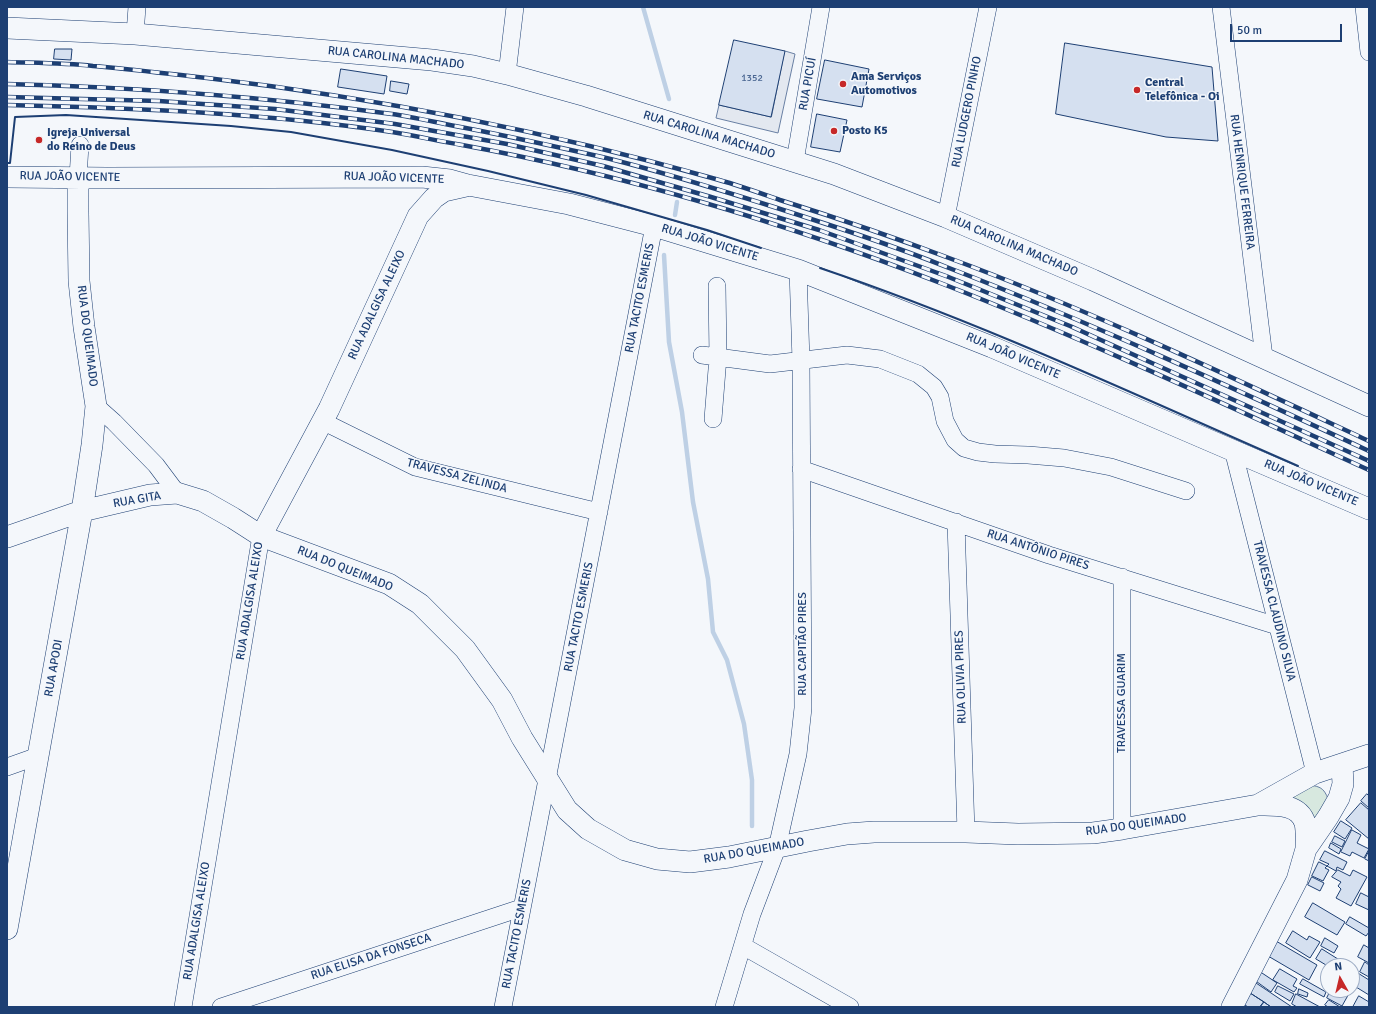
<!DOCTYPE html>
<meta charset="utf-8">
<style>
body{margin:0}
#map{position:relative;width:1376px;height:1014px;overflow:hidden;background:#f4f7fb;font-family:Signika,sans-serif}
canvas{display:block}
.frame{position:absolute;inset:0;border:8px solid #1d3f73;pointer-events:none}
.north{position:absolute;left:1320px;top:958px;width:40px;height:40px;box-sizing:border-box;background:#f4f7fb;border:1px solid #9eadc5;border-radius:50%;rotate:352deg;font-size:11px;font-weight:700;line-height:16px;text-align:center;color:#1d3f73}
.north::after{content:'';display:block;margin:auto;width:14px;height:18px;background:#c62828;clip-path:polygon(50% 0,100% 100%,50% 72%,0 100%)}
.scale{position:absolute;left:1230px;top:24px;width:112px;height:18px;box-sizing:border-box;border:2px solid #1d3f73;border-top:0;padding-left:5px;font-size:12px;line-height:14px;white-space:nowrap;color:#1d3f73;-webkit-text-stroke:3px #f4f7fb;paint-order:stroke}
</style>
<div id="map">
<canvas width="1376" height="1014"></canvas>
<div class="frame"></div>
<div class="north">N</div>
<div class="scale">50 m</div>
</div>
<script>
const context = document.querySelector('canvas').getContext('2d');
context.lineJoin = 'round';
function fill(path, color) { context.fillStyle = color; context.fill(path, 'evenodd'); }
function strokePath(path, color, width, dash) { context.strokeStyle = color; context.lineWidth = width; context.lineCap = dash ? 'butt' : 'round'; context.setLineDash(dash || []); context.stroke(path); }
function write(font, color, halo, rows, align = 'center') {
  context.font = font + ' Signika,sans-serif'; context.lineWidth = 3; context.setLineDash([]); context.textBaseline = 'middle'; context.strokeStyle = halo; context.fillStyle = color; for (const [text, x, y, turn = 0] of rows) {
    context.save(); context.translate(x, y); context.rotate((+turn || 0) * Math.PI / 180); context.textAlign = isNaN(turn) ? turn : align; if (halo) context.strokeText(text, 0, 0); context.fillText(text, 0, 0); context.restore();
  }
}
const green = new Path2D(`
 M 1308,785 C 1323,786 1325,790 1330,804 L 1318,826 L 1284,794 Z`);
fill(green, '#d7e8df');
strokePath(green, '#687fa3', 1);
const parking = new Path2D(`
 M 785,51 L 795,54 L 778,133 L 716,118 L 719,105 L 771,117 Z`);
fill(parking, '#e3e8f0');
strokePath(parking, '#687fa3', 1);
strokePath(new Path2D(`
 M 643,7 L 669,99
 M 675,215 L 677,202
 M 664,255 L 669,342 L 682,412 L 693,502 L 708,579 L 713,632 L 727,660 L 744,724 L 752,780 L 752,826`), '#bed0e5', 4.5);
const building = new Path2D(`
 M 734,40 L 785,51 L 771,117 L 719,105 Z
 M 1065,43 L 1212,67 L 1218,141 L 1166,137 L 1056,114 Z
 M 55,49 L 72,49 L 71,60 L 54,59 Z
 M 825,60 L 869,69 L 862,107 L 817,99 Z
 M 341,69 L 387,76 L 384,94 L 338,87 Z
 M 391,81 L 409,84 L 407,94 L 390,91 Z
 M 817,114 L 847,120 L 840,152 L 811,147 Z
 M 1367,794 L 1369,796 L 1369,808 L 1361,801 Z
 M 1361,803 L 1369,810 L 1369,839 L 1346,820 Z
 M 1341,821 L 1352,828 L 1345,839 L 1334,832 Z
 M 1352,830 L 1361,835 L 1357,843 L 1369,849 L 1364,858 L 1352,852 L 1350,856 L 1341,852 Z
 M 1335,836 L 1345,841 L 1342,847 L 1332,842 Z
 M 1331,843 L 1341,849 L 1339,854 L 1329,848 Z
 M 1325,851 L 1347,862 L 1343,870 L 1337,867 L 1336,871 L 1327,866 L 1329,864 L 1320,860 Z
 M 1369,851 L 1369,861 L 1365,859 Z
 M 1319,862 L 1327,866 L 1325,868 L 1329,870 L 1323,881 L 1312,876 Z
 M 1338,870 L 1350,876 L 1353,870 L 1367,877 L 1351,906 L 1336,898 L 1341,889 L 1338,886 L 1341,882 L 1332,877 Z
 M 1312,877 L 1324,883 L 1320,891 L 1308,885 Z
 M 1361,893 L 1369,897 L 1369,910 L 1356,904 Z
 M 1313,903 L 1345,922 L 1337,935 L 1305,917 Z
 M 1350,917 L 1369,928 L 1369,932 L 1366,936 L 1346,924 Z
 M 1293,931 L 1307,940 L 1309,936 L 1320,942 L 1310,958 L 1286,943 Z
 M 1325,938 L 1338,946 L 1334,953 L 1321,946 Z
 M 1276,941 L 1317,965 L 1309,980 L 1268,956 Z
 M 1364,945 L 1369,948 L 1369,963 L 1358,957 Z
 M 1322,949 L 1349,966 L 1328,966 L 1328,969 L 1324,967 L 1326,965 L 1316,959 Z
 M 1365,962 L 1369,965 L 1369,977 L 1360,972 Z
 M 1280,969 L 1297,979 L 1293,986 L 1297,988 L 1294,992 L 1273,980 Z
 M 1353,970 L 1369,980 L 1369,995 L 1356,987 L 1356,985 L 1352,983 Z
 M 1259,971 L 1277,983 L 1271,992 L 1253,979 Z
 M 1303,979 L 1326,992 L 1324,997 L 1300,984 Z
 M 1253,981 L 1292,1007 L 1271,1007 L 1264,1002 L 1247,991 Z
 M 1278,986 L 1294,994 L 1290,1001 L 1275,992 Z
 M 1299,989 L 1308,993 L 1307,997 L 1298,994 Z
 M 1331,990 L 1351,990 L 1342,1006 L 1327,998 Z
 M 1247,991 L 1264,1002 L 1260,1007 L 1248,1007 L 1242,1003 Z
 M 1296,994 L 1320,1007 L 1297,1007 L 1292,1004 Z
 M 1359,996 L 1369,1002 L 1369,1007 L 1353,1007 Z
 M 1329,1000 L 1340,1007 L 1328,1007 L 1325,1005 Z
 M 1264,1002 L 1271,1007 L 1260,1007 Z`);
fill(building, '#d5e0f0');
strokePath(building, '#1d3f73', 1);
const minor = new Path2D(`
 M 1221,7 L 1264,357
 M 1364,7 L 1369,52
 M 135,34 L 137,7
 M 507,74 L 515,7
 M 795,161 L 821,7
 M 78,178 L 80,145
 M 946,217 L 988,7
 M 702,355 L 770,364 L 847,355 L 880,359 L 918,374 L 934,387 L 940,397 L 945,421 L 955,440 L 964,448 L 978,452 L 995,454 L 1028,455 L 1064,458 L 1111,467 L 1186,491
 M 96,406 L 114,422 L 156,465 L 177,493
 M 713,419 L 718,357 L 717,286
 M 322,421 L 415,467 L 599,512
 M 1233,450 L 1315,773
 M 801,469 L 1049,555 L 1277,626
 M 956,522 L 966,832
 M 7,767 L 38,756
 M 1122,829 L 1122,577
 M 743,946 L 850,1007
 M 183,1007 L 261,536
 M 221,1007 L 521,908
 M 503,1007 L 654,226
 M 724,1007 L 752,914 L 777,848 L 798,754 L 803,708 L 801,361 L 798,270`);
const major = new Path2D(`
 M 7,28 L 135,34 L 432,60 L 473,66 L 507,74 L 586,96 L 834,174 L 946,217 L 1093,280 L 1369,406
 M 7,177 L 107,178 L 422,177 L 450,180 L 468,185 L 569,204 L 654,226 L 798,270 L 992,347 L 1369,509
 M 261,536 L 329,409 L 418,216 L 434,198 L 444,191 L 466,186
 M 7,537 L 82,511 L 150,495 L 177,493 L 203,501 L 233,518 L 261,536 L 389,584 L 420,604 L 465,649 L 502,700 L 522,738 L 567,810 L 588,829 L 625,850 L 657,859 L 690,862 L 729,857 L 808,841 L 847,834 L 874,832 L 966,832 L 1018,834 L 1093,833 L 1122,829 L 1258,805 L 1315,773 L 1369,755
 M 1258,805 C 1275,805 1299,803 1305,823 C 1307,832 1306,841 1306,849
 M 7,929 L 82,511 L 92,445 L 96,406 L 84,327 L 79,281 L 78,212 L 78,178
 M 1232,1007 L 1297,880 L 1306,849 L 1328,817 L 1339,798 L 1343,784 L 1342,765`);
strokePath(minor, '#1d3f73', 18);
strokePath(major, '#1d3f73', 22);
strokePath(minor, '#f4f7fb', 17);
strokePath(major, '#f4f7fb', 21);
const rail = new Path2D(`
 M 7,62 C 36,63 64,63 93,66 C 131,69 169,74 207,78 C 377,98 546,131 712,178 C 735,184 757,192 780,200 C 837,218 893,237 949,258 C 1092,311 1231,377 1369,441
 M 7,84 C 136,87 264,97 392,114 C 413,117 434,122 455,126 C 504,135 553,146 602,157 C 660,171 717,189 774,207 C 833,226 892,245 949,268 C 1092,323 1231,387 1369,451
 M 7,97 L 159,101 L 275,109 L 395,124 L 507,144 L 603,166 L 711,197 L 819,230 L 946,276 L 1070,326 L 1369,461
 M 7,105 C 136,108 265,113 392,132 C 416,136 439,141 462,145 C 626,175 788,224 943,284 C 1087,340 1228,406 1369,470`);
strokePath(rail, '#1d3f73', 4.5);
strokePath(rail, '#f4f7fb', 3, [9]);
strokePath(new Path2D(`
 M 7,163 L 10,163 L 15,117 L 66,115 L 231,126 L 291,132 L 392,150 L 488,171 L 586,195 L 707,230 L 761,248
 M 820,268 C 983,323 1140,397 1298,466`), '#1d3f73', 2);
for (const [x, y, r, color] of [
 [843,84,4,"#c62828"],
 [1137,90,4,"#c62828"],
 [834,131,4,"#c62828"],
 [39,140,4,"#c62828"]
]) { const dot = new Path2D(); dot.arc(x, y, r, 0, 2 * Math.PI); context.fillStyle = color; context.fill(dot); strokePath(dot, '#f4f7fb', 1.5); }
write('10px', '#4b6792', null, [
 ["1352",752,78]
]);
write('12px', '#1d3f73', '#f4f7fb', [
 ["RUA CAROLINA MACHADO",396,58,6],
 ["RUA PICUÍ",808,84,-80],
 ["RUA LUDGERO PINHO",967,112,-79],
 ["RUA CAROLINA MACHADO",709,135,17],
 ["RUA JOÃO VICENTE",70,177,1],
 ["RUA JOÃO VICENTE",394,178,2],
 ["RUA HENRIQUE FERREIRA",1242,182,83],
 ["RUA JOÃO VICENTE",710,243,17],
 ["RUA CAROLINA MACHADO",1014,246,23],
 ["RUA TACITO ESMERIS",640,298,-79],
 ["RUA ADALGISA ALEIXO",377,305,-65],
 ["RUA DO QUEIMADO",87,336,83],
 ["RUA JOÃO VICENTE",1013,356,23],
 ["TRAVESSA ZELINDA",457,476,15],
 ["RUA JOÃO VICENTE",1311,483,23],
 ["RUA GITA",137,500,-10],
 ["RUA ANTÔNIO PIRES",1038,550,18],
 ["RUA DO QUEIMADO",345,569,22],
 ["RUA ADALGISA ALEIXO",250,601,-81],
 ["TRAVESSA CLAUDINO SILVA",1274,611,76],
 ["RUA TACITO ESMERIS",579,617,-79],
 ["RUA CAPITÃO PIRES",803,644,-90],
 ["RUA APODI",54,668,-80],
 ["RUA OLIVIA PIRES",961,677,-92],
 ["TRAVESSA GUARIM",1122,703,-90],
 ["RUA DO QUEIMADO",1136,825,-8],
 ["RUA DO QUEIMADO",754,851,-10],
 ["RUA ADALGISA ALEIXO",197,921,-81],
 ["RUA TACITO ESMERIS",517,934,-79],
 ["RUA ELISA DA FONSECA",371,957,-18]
]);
write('bold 12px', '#1d3f73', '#f4f7fb', [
 ["Ama Serviços",851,77],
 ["Automotivos",851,91],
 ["Central",1145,83],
 ["Telefônica - Oi",1145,97],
 ["Posto K5",842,131],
 ["Igreja Universal",47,133],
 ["do Reino de Deus",47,147]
], 'left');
</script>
